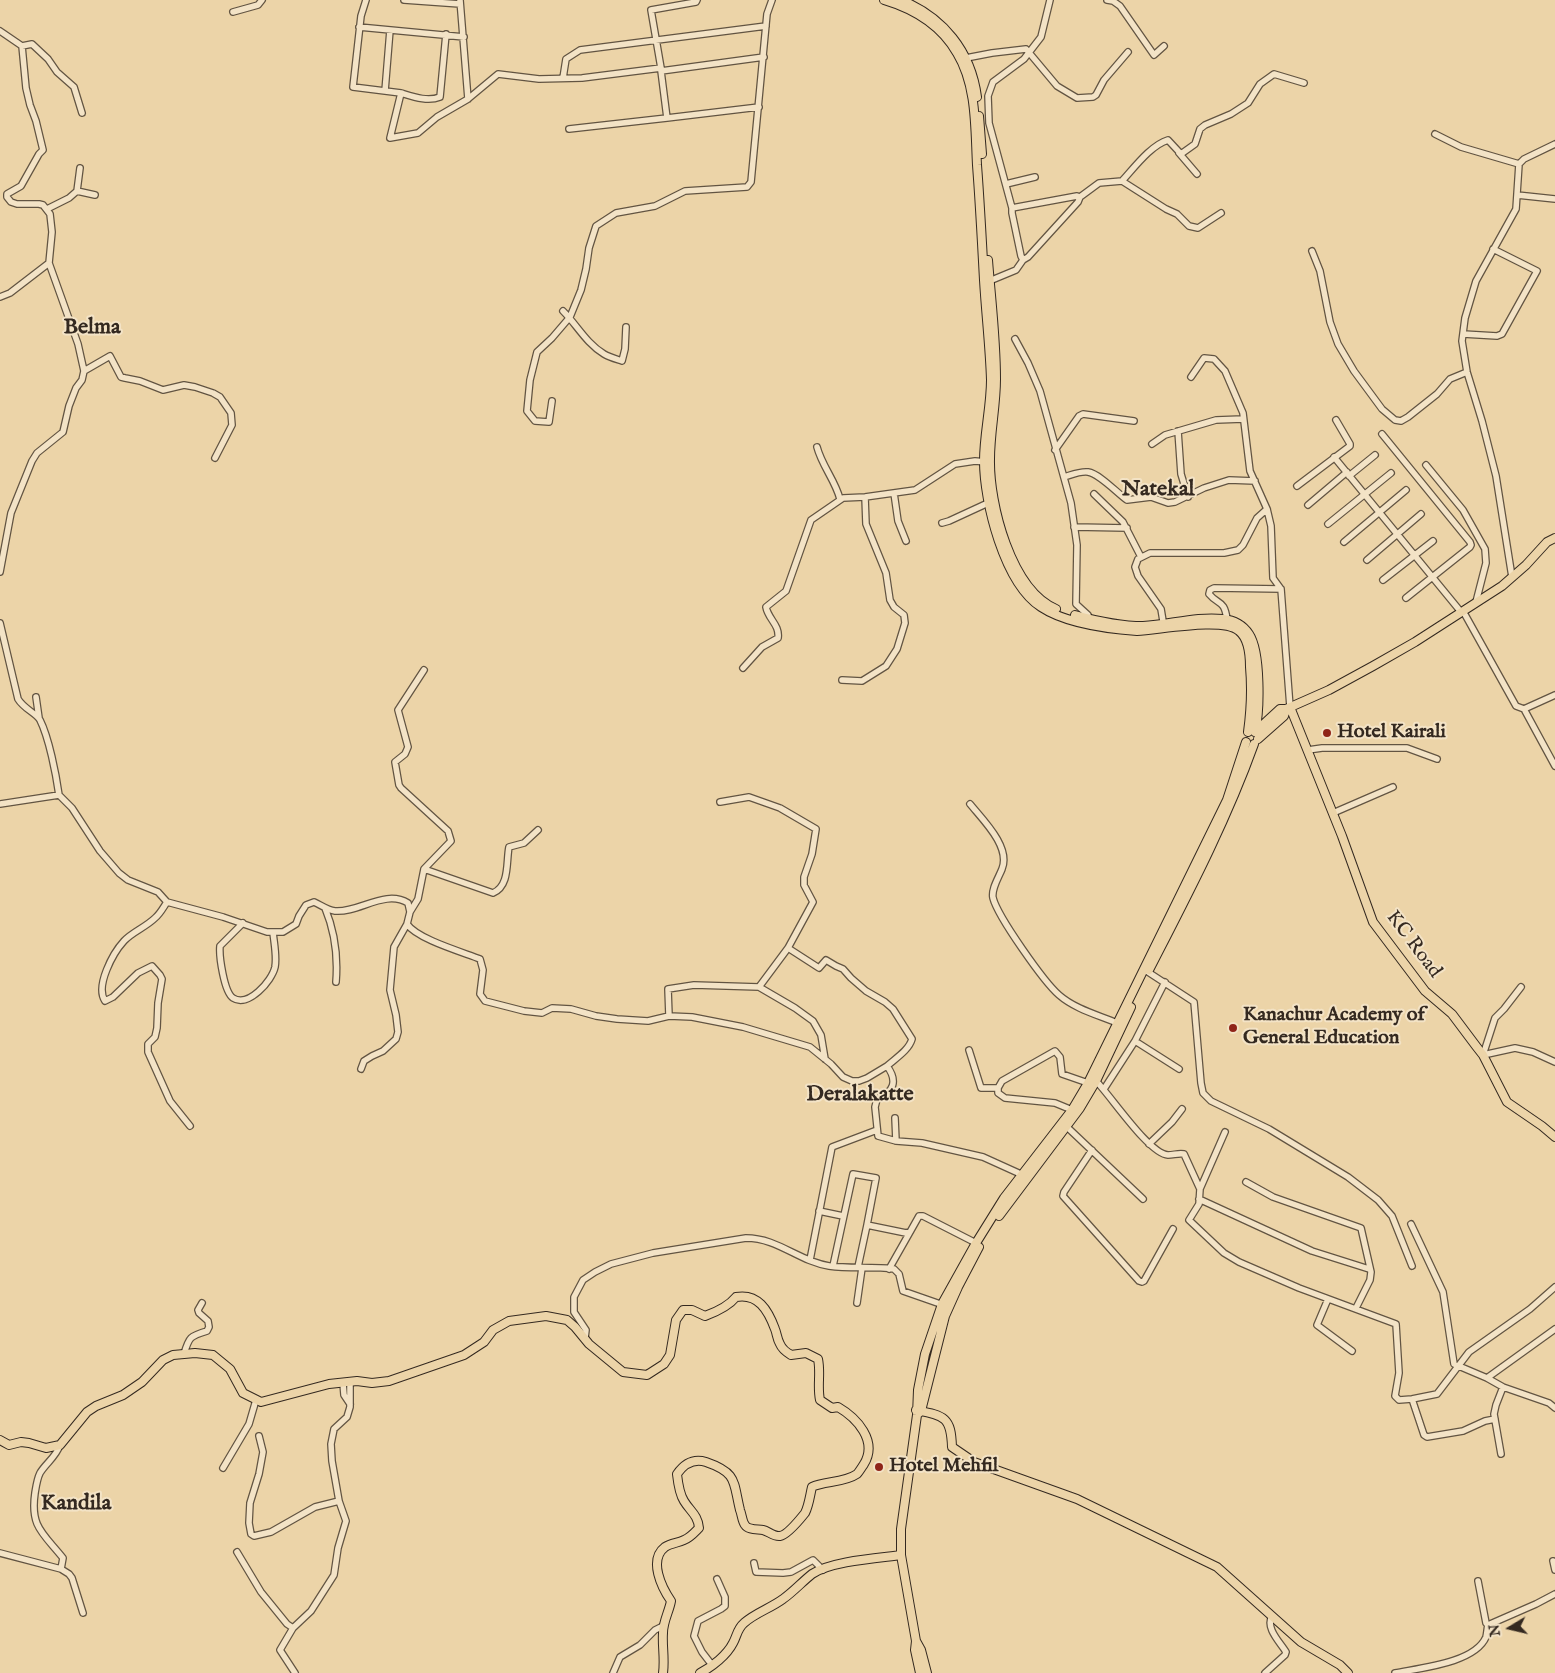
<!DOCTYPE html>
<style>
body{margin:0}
#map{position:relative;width:1555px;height:1673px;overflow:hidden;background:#ecd4a8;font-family:"IM FELL English",serif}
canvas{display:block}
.north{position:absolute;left:1485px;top:1603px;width:50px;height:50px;-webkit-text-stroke:4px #f3e3c6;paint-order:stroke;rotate:261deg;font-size:14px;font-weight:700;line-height:20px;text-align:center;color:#342920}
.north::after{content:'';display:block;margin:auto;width:18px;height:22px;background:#342920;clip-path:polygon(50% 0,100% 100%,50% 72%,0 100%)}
</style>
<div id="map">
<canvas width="1555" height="1673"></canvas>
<div class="north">N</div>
</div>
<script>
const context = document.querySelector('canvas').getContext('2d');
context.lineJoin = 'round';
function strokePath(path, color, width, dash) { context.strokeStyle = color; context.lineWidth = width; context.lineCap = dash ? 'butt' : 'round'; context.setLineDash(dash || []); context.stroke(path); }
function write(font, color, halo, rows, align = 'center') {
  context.font = font + ' "IM FELL English",serif'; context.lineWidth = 4; context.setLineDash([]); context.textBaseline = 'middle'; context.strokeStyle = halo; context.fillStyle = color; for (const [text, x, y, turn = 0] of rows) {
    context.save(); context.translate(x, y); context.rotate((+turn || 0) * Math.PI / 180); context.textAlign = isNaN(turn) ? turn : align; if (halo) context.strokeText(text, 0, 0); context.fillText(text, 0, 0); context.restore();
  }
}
const minor = new Path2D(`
 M 366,0 L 361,16 L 353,87 L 401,93 L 390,138 L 418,133 L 437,117 L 468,99 L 498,74 L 539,79 L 582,78 L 661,68 L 661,71 L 764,57
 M 404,0 L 460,4
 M 460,0 L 468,99
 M 1107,0 L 1113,1 L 1120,6 L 1154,55 L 1164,46
 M 233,12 L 258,5 L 262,0
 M 359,27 L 464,37
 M 0,31 L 22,46 L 26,88 L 30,105 L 36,121 L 43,150 L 39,154 L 21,186 L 7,194 L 7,197 L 11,202 L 17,204 L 39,204 L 43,205 L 50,214 L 52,232 L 49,263 L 78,344 L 84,371 L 82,380 L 76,388 L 69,406 L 63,432 L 37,453 L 32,461 L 11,513 L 0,572
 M 22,46 L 32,44 L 48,59 L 57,72 L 74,87 L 82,113
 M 966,58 L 992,53 L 1026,49 L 1057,86 L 1077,98 L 1093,97 L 1096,95 L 1104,80 L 1128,52
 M 661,68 L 651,10 L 696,2 L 697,0
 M 661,71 L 667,118 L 759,107
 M 563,78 L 566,59 L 580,50 L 766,26
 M 385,91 L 390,30
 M 401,93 C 414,97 428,102 440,97 L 446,34
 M 569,129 L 667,118
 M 1435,134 L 1461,147 L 1519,164
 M 1179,153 L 1197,174
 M 1122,181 C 1134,168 1151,145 1168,140 L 1181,154 L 1195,144 L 1200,129 L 1205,125 L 1231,114 L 1248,103 L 1260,84 L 1274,74 L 1304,83
 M 1006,184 L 1035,177
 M 77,191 L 95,195
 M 1517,195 L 1555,199
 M 1012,208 L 1077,196 L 1080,197
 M 47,209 L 69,198 L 77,191 L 80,168
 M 1312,251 L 1320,271 L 1330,322 L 1338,344 L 1354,371 L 1382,409 L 1395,420 L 1401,421 L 1408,417 L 1437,394 L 1450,379 L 1467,372
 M 1023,260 L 1021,256 L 1012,213 L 1012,208 L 989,123 L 988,96 L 993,82 L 1024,59 L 1041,37 L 1050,0
 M 987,282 L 1016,270 L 1023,260 L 1028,257 L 1078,202 L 1080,197 L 1099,183 L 1122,181 L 1166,209 L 1177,214 L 1189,226 L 1198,228 L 1221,213
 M 0,297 L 10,293 L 49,263
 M 563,311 C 577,325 586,343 604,354 C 609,357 616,359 622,361 L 625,349 L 626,327
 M 1463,334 L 1497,336 L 1502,334 L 1537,271 L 1493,249
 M 1015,339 L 1028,363 L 1040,391 L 1071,503 L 1077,545 L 1076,604 L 1088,615 L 1088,619
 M 84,371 L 110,356 L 121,377 L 125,378 L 140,381 L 163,390 L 184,385 L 195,387 L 213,393 L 220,397 L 231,413 L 232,425 L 215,458
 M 1191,377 L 1204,358 L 1214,359 L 1225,371 L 1243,413 L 1250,471 L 1267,509 L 1271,526 L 1273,578 L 1281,589 L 1290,707
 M 552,401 L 549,422 L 535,421 L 527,411 L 530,380 L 537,352 L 552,338 L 570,317 L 581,290 L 586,269 L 589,248 L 596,226 L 616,213 L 655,206 L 685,191 L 747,187 L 751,182 L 767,14 L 772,0
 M 1178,431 L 1181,474 L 1188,497
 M 1382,434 L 1470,542 L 1471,545 L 1470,547 L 1406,598
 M 1152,444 L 1165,435 L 1216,420 L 1243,419
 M 817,447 C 822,466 835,480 840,499 L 843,498
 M 1055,450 L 1079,416 L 1083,414 L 1134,421
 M 1334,457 L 1461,612
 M 1426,465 L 1463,510 L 1485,549 L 1486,563 L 1476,602
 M 1349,476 L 1375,455
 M 1064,477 C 1071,475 1080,471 1088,472 C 1100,474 1117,493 1127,500 L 1151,497 L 1168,503 L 1175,502 L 1204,488 L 1229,480 L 1255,481
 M 1297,486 L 1350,446 L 1350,444 L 1336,420
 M 894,493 L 898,521 L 906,541
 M 1094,494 L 1123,522 L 1141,557
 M 1308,505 L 1347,472
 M 942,523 L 949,521 L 988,503
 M 1328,524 L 1391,473
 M 1074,527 L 1127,528
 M 1344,542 L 1406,490
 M 1367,560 L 1421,514
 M 1512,577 L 1496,476 L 1482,421 L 1467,372 L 1462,341 L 1465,318 L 1476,281 L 1516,209 L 1519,164 L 1524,159 L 1555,144
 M 1383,580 L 1433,541
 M 1463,611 L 1516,706 L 1524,709 L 1555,766
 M 1227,619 C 1224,599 1219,606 1209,594 L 1210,590 L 1214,588 L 1281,589
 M 0,623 L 18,699 C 24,709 36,713 40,720 C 49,738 56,774 59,795
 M 1164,627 L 1161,609 L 1138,576 L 1135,567 L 1138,559 L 1150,553 L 1224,553 L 1238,550 L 1243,545 L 1257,518 L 1267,509
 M 743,668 L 762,647 L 778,638 C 780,625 768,619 766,607 L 786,591 L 811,520 L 843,498 L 865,497 L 915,490 L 955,464 L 975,461 L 986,462
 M 842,680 L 862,681 L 886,666 L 897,649 L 905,623 L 904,615 L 894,607 L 890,600 L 886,573 L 866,524 L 865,497
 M 36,697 L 39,718
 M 1524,709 L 1555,695
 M 1308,750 L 1322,748 L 1407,748 L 1437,759
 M 720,802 L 749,797 L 780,808 L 816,829 L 812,854 L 804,877 L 804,885 L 813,902 L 788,948 L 759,987
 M 0,804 L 59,795 L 72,808 L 100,851 L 119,873 L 128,880 L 158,892 L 167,902 L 223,917 L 267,932 L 283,932 L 296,924 L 299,916 L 306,905 L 314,902 C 321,905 327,910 335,911 C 359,913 385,889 408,903 L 410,912 L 407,924 C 417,939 462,952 480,959 L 483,970 L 480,994 L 485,1001 L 524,1011 L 542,1013 L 552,1008 L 571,1009 L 596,1016 L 617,1019 L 648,1021 L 669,1016 L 692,1017 L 743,1027 L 810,1047 L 831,1064 L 843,1077 L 852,1081 L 859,1081 L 867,1078 L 887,1066 C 898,1081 894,1092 877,1099 L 875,1107 L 878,1136 L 896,1141 L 922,1143 L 983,1157 L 1025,1176
 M 970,804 C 983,820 1011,847 1002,869 C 999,877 991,889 993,898 C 998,917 1044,982 1059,995 C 1075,1009 1098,1015 1117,1023
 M 1333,813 L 1393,787
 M 424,869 L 493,893 C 510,886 506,862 509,847 L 524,843 L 538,830
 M 167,902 C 163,908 160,914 155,918 C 146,927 132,932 124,941 C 113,953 95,986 105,1001 L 113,997 L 138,973 L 152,966 L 160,975 L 162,979 L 158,1003 L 157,1028 L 155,1037 L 148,1044 L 148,1052 L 170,1101 L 190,1126
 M 325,908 C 335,932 338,957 336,982
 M 410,912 L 418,899 L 424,869 L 451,841 L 448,831 L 401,788 L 399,785 L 395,762 L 405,754 L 408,747 L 398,710 L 424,670
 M 243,923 L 220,946 C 219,956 224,992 233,998 C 248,1008 272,981 275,967 C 277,956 274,943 273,932
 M 788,948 L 819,968 L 826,960 L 836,966 L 843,969 L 851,978 L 866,991 L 885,1002 L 893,1009 L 912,1039 C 909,1050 896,1058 887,1066
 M 1148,972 L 1194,1002 L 1201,1083 L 1203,1093 L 1211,1101 L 1269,1129 L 1348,1177 L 1378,1200 L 1392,1216 L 1412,1266
 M 1165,982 L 1135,1041 L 1179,1069
 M 1521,987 L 1504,1009 L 1495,1018 L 1483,1055 L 1515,1048 L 1533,1052 L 1555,1062
 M 669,1016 L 668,989 L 694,985 L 759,987 L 795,1008 L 813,1021 L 821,1035 L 825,1059
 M 969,1050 L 981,1088 L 998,1088
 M 361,1069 L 364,1061 L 372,1056 L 383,1051 L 396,1039 L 398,1032 L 396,1015 L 390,990 L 394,947 L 407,924
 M 1096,1081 C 1111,1096 1149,1154 1168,1155 C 1174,1155 1178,1153 1184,1154 L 1200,1189 L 1199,1204 L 1189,1220 L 1224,1253 L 1239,1262 L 1299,1288 L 1396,1324 L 1399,1373 L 1395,1396 L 1399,1400 L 1412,1399 L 1437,1394 L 1469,1352 L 1530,1309 L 1555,1287
 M 1104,1089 L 1135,1041
 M 1072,1110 L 1055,1103 L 1005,1098 L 998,1093 L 998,1088 L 1002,1081 L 1055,1051 L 1060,1057 L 1062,1074 L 1088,1083
 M 895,1118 L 896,1141
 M 1067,1127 L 1143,1199
 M 1149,1144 L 1172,1122 L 1182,1109
 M 1092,1150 L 1064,1192 L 1063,1196 L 1139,1281 L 1142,1282 L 1144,1281 L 1173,1229
 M 1246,1182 L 1273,1197 L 1361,1228 L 1371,1272 L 1370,1280 L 1356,1308
 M 1200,1189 L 1225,1132
 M 1199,1199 L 1312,1251 L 1369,1269
 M 819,1211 L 843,1216
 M 1411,1224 L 1443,1292 L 1454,1364 L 1487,1378 L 1503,1387 L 1549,1403 L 1555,1408
 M 810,1260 L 832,1147 L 877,1130
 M 833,1266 L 853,1174 L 876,1178 L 867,1225 L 906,1233 L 910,1232 L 919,1216 L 923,1216 L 976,1243
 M 858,1267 L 867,1225
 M 889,1269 L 910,1232
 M 1328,1299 L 1317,1325 L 1352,1351
 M 857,1303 L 862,1268
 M 585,1338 L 586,1330 L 574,1312 L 574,1297 L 583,1280 L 595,1272 L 611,1264 L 653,1253 L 746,1238 C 778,1238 798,1261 829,1266 C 850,1269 873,1266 894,1269 L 899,1274 L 903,1291 L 946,1306
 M 184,1354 C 189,1337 190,1336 207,1331 L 209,1327 L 208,1321 L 199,1313 L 198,1310 L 202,1303
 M 1487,1378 L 1555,1329
 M 343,1383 L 344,1395 L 350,1404
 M 1412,1399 L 1424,1435 L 1427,1437 L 1463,1431 L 1485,1421 L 1495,1419
 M 259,1436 L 263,1452 L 259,1474 L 250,1503 L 249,1523 L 251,1534 L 254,1536 L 271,1532 L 315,1507 L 339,1501
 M 60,1445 C 56,1457 46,1463 40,1473 C 37,1479 36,1487 35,1493 C 30,1527 43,1533 63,1558 L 61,1569
 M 1501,1454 L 1494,1414 L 1496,1405 L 1503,1387
 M 223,1468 L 249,1424 L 256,1400
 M 237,1552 L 261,1592 L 287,1624 L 293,1628
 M 0,1553 L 61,1569 L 69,1574 L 72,1578 L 83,1613
 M 1553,1561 L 1555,1570
 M 754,1563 L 756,1572 L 783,1573 L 791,1572 L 813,1560 L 823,1570
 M 1488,1625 L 1536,1604 L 1555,1594
 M 712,1665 L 702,1652 L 694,1636 L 698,1621 L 721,1609 L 725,1606 L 725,1597 L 717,1579
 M 295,1673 L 280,1650 L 293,1628 L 311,1611 L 334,1575 L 338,1548 L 346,1521 L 339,1501 L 332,1461 L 331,1444 L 334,1429 L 347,1417 L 350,1407 L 350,1382
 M 613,1673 L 620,1657 L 640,1645 L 655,1630 L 663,1626
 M 1265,1673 L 1285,1655 L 1286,1652 C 1280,1642 1265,1628 1272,1616
 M 1395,1673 C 1420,1668 1475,1663 1486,1637 C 1487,1633 1487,1629 1488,1625 L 1486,1623 L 1478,1581`);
const major = new Path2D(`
 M 884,0 C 914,9 941,25 957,53 C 977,86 975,128 977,165 C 980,204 982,242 984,280 C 986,314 990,347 991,380 C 991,407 984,434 984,461 C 984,502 1004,583 1041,607 C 1065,623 1109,629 1137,631 C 1160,630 1223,617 1239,631 C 1249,639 1250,655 1250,667 C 1252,689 1251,710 1248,732
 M 901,0 C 943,17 971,51 977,97
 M 979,116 L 982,154
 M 988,260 C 991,300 996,339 996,379 C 996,406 990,432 990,459 C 989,504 1011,590 1056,609
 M 1075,615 C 1097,621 1120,626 1143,626 C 1169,625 1196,616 1223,619 C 1233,620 1243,625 1249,634 C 1261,652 1260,711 1255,732
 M 1290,707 L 1342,836 L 1373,922 L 1425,991 L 1452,1014 L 1476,1046 L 1483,1055 L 1507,1102 L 1542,1126 L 1555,1137
 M 1286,709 L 1329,690 L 1373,666 L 1415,642 L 1502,586 L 1526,565 L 1547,542 L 1555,538
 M 1255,732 L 1280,709 L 1286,709 L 1284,716 L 1258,739
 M 1149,970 C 1187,896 1226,822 1254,744
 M 999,1216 L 1080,1108 L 1096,1081 L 1131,1007
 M 916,1410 C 945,1416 951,1417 952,1447 L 974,1462 L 1077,1499 L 1217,1567 L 1301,1642 L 1340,1665 L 1348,1673
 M 918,1414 L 921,1411 L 945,1316 L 958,1287 L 979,1247
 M 0,1440 L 9,1445 L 21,1442 L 29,1443 L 46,1448 L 60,1445 L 87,1412 L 96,1406 L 123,1395 L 142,1382 L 163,1360 L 173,1355 L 195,1353 L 213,1355 L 230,1369 L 243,1393 L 261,1402 L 329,1384 L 357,1381 L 372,1383 L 389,1381 L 464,1355 L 484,1342 L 493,1330 L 509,1321 L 546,1316 L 567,1320 L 575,1327 L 589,1344 L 623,1372 L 647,1375 L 664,1364 L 670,1355 L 676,1320 L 683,1310 L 692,1310 L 705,1316 C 716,1312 728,1307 736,1297 C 758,1293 768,1310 775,1329 C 777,1334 777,1339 780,1344 C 782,1349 786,1352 791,1355 L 806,1353 L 818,1359 C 821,1373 817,1386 820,1400 L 832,1408 L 838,1407 C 857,1418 878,1441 864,1464 C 862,1467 859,1472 857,1474 C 844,1483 824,1481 812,1487 C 810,1495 809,1505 805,1513 C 801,1518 787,1535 780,1536 C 774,1537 768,1531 763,1530 C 757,1529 748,1530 745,1525 C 742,1521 742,1515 740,1510 C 733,1482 738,1473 706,1462 C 693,1458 684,1464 677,1474 C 678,1483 679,1493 684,1501 C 690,1511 698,1515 699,1528 C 695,1532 690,1538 684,1540 C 678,1543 671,1543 665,1547 C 648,1560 662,1588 671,1601 C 669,1612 663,1621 663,1633 C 662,1646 665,1659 663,1673
 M 916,1641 L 921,1650 L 927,1673
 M 700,1673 C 712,1667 727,1655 733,1643 C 737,1636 737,1629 744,1623 C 755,1613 771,1608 783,1599 C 793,1592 802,1582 812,1574 C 831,1561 879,1558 901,1555
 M 920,1673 L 915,1650 L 916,1641 L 901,1555 L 901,1529 L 917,1415 L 918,1390 L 925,1354 L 942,1304 L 976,1243 L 1004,1198 L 1072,1110 L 1088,1083 L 1227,800 L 1246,742`);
strokePath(minor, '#625442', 8);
strokePath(major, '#342920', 10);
strokePath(minor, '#f3e3c6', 5.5);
strokePath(major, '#ecd4a8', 8);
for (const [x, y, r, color] of [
 [1327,733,5,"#8f2418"],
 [1233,1028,5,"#8f2418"],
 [879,1467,5,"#8f2418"]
]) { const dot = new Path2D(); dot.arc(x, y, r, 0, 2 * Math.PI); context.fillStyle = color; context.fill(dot); strokePath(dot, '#f3e3c6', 2); }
write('bold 20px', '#342920', '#f3e3c6', [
 ["Hotel Kairali",1337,733],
 ["Kanachur Academy of",1243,1016],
 ["General Education",1243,1039],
 ["Hotel Mehfil",889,1467]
], 'left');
write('20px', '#342920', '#f3e3c6', [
 ["KC Road",1413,945,53]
]);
write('bold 22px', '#342920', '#f3e3c6', [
 ["Belma",92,328],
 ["Natekal",1158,490],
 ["Deralakatte",860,1095],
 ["Kandila",76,1504]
]);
</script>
